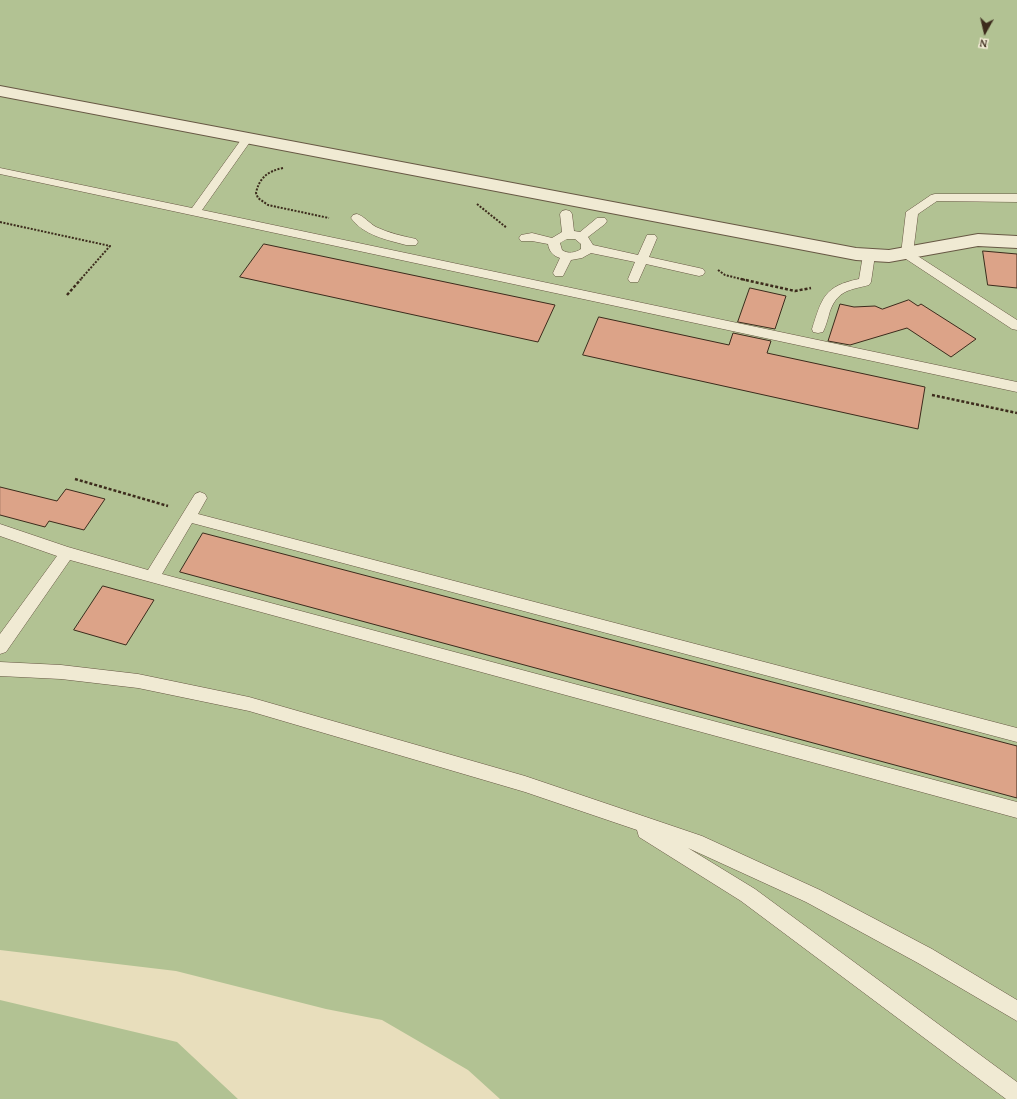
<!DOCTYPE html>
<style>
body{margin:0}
#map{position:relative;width:1017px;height:1099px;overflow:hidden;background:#e8debc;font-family:"Gentium Book Plus",serif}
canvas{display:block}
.north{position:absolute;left:965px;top:12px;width:40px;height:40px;-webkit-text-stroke:3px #f0ead3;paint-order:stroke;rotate:188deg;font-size:11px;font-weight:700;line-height:16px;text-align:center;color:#3c2b1c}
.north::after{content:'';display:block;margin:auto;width:14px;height:18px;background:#3c2b1c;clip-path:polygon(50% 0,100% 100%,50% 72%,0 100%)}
</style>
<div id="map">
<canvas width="1017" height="1099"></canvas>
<div class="north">N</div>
</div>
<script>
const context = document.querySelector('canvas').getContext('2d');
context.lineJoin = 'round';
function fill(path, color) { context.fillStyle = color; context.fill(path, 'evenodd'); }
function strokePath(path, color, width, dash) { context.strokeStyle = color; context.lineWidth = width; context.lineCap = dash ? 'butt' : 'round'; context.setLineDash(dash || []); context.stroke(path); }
fill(new Path2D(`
 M 0,0 L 1017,0 L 1017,1099 L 500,1099 L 468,1070 L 382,1020 L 326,1009 L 176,971 L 0,950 Z
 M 0,1000 L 177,1042 L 238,1099 L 0,1099 Z`), '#b2c293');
const building = new Path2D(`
 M 264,244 L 555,305 L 538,342 L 240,277 Z
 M 983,251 L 1017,254 L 1017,288 L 988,285 Z
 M 750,288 L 786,296 L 775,329 L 738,322 Z
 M 909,300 L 918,306 L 921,304 L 976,339 L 951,357 L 907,328 L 850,345 L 828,341 L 840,304 L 854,307 L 875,306 L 882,309 Z
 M 599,317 L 729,345 L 733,333 L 771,341 L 767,353 L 925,387 L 918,429 L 583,355 Z
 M 0,487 L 57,501 L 66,489 L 105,499 L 84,530 L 49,521 L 45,527 L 0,515 Z
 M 203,533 L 1017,746 L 1017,798 L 180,572 Z
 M 103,586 L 154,600 L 126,645 L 74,630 Z`);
fill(building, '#dca388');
strokePath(building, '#3c2b1c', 1);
const lane = new Path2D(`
 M 247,136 L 252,139 L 202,210 L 1017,382 L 1017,392 L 0,174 L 0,168 L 192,208 L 243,137 Z
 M 935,194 L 1017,194 L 1017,202 L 937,201 L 918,214 L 913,253 L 1017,320 L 1017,330 L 1012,329 L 903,257 L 901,254 L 906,212 L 931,195 Z
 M 566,210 L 570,211 L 572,214 L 574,231 L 580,232 L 597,218 L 605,218 L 607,221 L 605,224 L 588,237 L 593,245 L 638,255 L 647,235 L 655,235 L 657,238 L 649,257 L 699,268 L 703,269 L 705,272 L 703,275 L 699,276 L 646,264 L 638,282 L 630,282 L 628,279 L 635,262 L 591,253 L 582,258 L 571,260 L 563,276 L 555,276 L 553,273 L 560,258 C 553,256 549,251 548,244 L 532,241 L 521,241 L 519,238 L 521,235 L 532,233 L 552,238 L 562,232 L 560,214 L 562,211 ZM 567,239 L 575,239 L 581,244 L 581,249 C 575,253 568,254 562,250 L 560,243 Z
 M 357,214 C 364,216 369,223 376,227 C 389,233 402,236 416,239 L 418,242 L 416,245 L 406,245 C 387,240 363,235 351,218 L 353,215 Z
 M 869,251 L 873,252 L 875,255 L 871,282 L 869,285 C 850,290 838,290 830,311 C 828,318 826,326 823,332 L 818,333 L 813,332 L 812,329 C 822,298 824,286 859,279 L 863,255 L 865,252 Z
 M 200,492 L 205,494 L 207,498 L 198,514 L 1017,728 L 1017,742 L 192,523 L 162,574 L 1017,802 L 1017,818 L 70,560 L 6,652 L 0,654 L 0,634 L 57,556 L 0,536 L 0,524 L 68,547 L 148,570 L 195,494 Z
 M 0,662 L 61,665 L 138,674 L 249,697 L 525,776 L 702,836 L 820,890 L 932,949 L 1017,1000 L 1017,1021 L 918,963 L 806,902 L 688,848 L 755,889 L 1017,1082 L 1017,1099 L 1006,1099 L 741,901 L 639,837 L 637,830 L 525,792 L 249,711 L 138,688 L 61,679 L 0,676 Z`);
const street = new Path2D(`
 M 0,86 L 856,248 L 889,250 L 978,234 L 1017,236 L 1017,248 L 978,246 L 889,262 L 856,260 L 0,96 Z`);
strokePath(lane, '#675844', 1);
strokePath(street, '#675844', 2);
strokePath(new Path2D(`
 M 283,168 C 268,171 259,178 256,193 L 258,198 L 268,205 L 329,218
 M 477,204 L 507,228
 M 0,222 L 110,246 L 80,280
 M 718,270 L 725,275 L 745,280`), '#3c2b1c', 2, [2, 1.5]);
strokePath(new Path2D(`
 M 741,279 L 795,291 L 811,288
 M 67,295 L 81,279
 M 932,395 L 1017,413
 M 75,479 L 168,506`), '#3c2b1c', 2.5, [3, 2]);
fill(lane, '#f0ead3');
fill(street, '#f0ead3');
</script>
